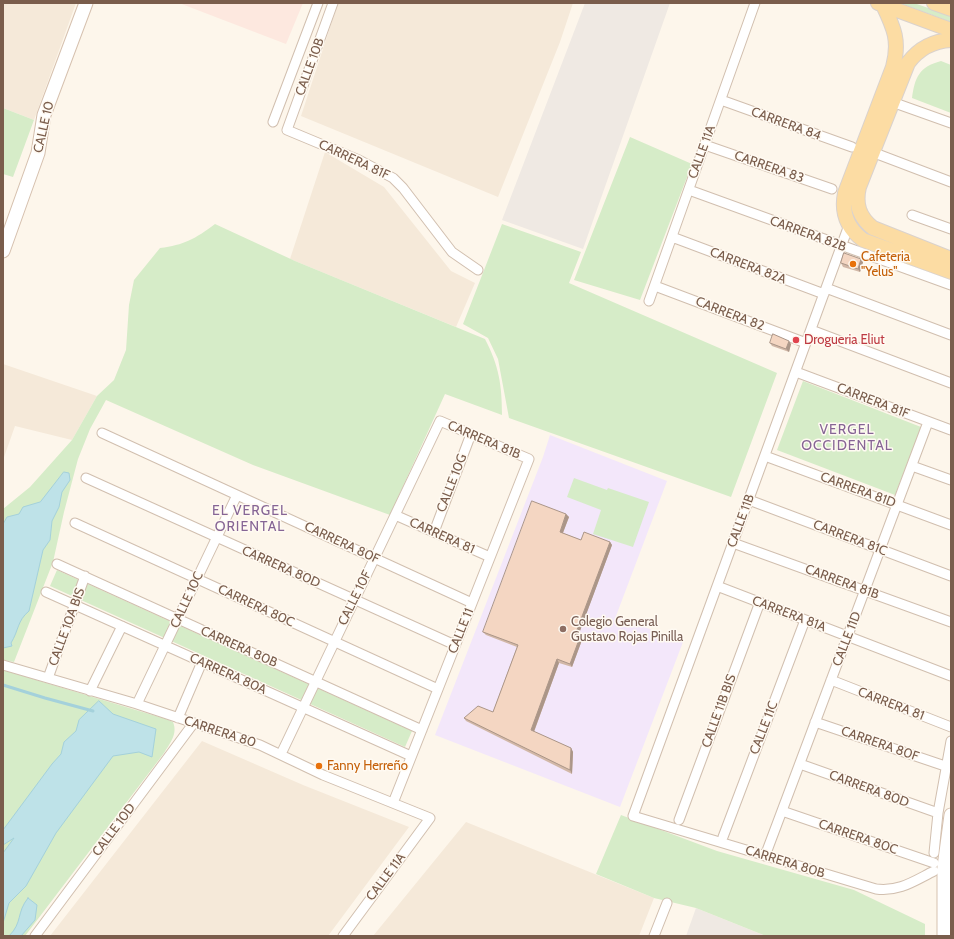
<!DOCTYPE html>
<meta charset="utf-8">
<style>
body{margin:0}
#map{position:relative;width:954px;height:939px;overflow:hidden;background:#fdf6eb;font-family:Cabin,sans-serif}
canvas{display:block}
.frame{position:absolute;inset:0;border:4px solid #7a5d4c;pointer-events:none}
</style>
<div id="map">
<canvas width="954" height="939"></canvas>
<div class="frame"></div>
</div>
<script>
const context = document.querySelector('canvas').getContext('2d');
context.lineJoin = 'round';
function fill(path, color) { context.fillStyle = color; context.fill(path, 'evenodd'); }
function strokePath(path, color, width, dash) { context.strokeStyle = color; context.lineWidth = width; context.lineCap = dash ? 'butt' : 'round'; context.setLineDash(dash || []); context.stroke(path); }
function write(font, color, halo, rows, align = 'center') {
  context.font = font + ' Cabin,sans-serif'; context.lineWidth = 3; context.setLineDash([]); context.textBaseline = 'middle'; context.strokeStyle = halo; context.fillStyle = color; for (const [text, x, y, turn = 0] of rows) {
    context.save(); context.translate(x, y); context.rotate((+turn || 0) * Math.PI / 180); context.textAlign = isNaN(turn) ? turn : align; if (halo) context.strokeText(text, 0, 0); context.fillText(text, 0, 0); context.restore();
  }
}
fill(new Path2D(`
 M 3,3 L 76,3 L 34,120 L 3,108 Z
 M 338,3 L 573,3 L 560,42 L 498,197 L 301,116 Z
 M 325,152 L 384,187 L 451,271 L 475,283 L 456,327 L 290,259 Z
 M 3,364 L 97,396 L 72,440 L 15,426 L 3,460 Z
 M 202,741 L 303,785 L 409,827 L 328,936 L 50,936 Z
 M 466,822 L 654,898 L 639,936 L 373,936 Z`), '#f5e9d9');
fill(new Path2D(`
 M 179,3 L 303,3 L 286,44 Z`), '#fde8df');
fill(new Path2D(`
 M 585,3 L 670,3 L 583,249 L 502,220 Z
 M 696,908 L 766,936 L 686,936 Z`), '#efe9e3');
fill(new Path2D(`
 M 550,435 L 667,481 L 616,616 L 683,642 L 620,807 L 435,735 L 543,457 Z`), '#f3e7fa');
fill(new Path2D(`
 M 900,3 L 914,3 L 951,16 L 951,22 Z
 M 941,61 L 951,65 L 951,113 L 912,98 C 915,77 919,67 941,61 Z
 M 3,108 L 34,120 L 13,177 L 3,174 Z
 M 630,137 L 692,164 L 640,300 L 574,280 Z
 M 215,224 L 295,261 L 485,339 C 499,366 502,385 502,415 L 445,394 L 390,515 L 253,465 L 106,400 L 90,429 L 78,459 L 64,512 L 53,562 L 14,662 L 3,660 L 3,509 L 30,487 L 72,440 L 97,396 L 114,380 L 126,350 L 129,305 L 134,280 L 160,248 C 184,245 195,239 215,224 Z
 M 502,224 L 581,252 L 569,283 L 777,373 L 731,497 L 509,418 L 498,359 L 488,338 L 463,324 Z
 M 803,381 L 921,427 L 895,495 L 777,450 Z
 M 574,478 L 607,490 L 608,488 L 649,502 L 633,547 L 593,534 L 601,510 L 567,497 Z
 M 57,570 L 412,731 L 405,747 L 50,586 Z
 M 3,670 L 166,719 L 173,722 C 178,734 170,743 164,753 L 25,936 L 3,936 Z
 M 621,815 L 717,851 L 854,890 L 925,924 L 925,936 L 766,936 L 696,908 L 654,898 L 596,874 Z`), '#d6ecc8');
const water = new Path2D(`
 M 64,472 L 69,473 L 70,480 L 62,492 L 59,507 L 52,521 L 50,540 L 43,550 L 29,611 C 17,621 19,630 11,643 L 12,646 L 3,648 L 3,524 L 7,517 L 19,514 L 23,507 L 40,502 Z
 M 99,701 L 113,714 L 156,729 L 152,757 L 139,752 L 113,756 L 56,833 L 26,886 L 9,903 L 3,923 L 3,853 L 14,838 L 3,845 L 3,830 L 52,764 L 61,754 L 64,742 L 76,731 L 79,720 Z
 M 28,898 L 37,905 L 35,920 L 21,936 L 9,936 C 23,922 16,913 28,898 Z`);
fill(water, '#bee2e8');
strokePath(water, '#a4d1db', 1);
strokePath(new Path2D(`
 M 3,685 L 45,698 L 93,711`), '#a4d1db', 3);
const street = new Path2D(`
 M 333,3 L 287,130 L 359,160 L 393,178 L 403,188 L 452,252 L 478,270
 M 721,100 L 852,147
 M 892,102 L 951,123
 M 273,122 L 318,3
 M 705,145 L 832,189
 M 872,152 L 951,182
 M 689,190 L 951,285
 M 912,215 L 951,229
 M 849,225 L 633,816 L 876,889 C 899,892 914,881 934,871
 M 672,237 L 824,294
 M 655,286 L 806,343
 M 826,288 L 951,335
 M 649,301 L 755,3
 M 811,330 L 951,383
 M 796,372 L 951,430
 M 102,433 L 472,603
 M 765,456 L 951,525
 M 912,466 L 951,480
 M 86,478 L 455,645
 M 749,500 L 951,576
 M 395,515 L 490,557
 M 75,523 L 438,689
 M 434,532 L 471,434
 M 733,543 L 951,622
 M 57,564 L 422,730
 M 717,586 L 951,676
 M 46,592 L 411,756
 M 3,665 L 137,704 L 260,745 L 323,775 L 430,818 L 343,936
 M 48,678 L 85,576
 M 831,680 L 951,727
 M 90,691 L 122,626
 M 137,704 L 237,495
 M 178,718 L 202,662
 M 815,722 L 945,766
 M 281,754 L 440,421 L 529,459 L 393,803
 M 800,764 L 938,813
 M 782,811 L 934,863
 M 679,820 L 760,602
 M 723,837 L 805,620
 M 934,853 L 938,813 L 951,741
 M 765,856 L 928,422
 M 35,936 L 193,724
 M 654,936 L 667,903`);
const secondary = new Path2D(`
 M 3,251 L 38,153 L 44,115 L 86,3
 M 944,936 L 944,867 L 951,815`);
const primary = new Path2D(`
 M 878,3 L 951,30
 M 934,3 L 951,9
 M 883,5 C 894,28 900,41 893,67 L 845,193 C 841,213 847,228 863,240 L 951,272
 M 951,40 C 933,41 919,48 908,63 L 859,187 C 855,204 859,217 873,228 L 951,259`);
strokePath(street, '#d1bfaf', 11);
strokePath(secondary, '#d6c1af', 15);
strokePath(primary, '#dad2cd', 16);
strokePath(street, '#fff', 9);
strokePath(secondary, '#fff', 13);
strokePath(primary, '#fcdca3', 14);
fill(new Path2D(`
 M 861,259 L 863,262 L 860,272 L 843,267 L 841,263 Z
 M 770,343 L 791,344 L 789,352 L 772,346 Z
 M 566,514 L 569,517 L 563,533 L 581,540 L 610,542 L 612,545 L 578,636 L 582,640 L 572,667 L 559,663 L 534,732 L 571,748 L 573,752 L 572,774 L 466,721 L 464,718 L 493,712 L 517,647 L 486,635 L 483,632 Z`), '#d2b8a7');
fill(new Path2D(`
 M 861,259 L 863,262 L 860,272 L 858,269 Z
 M 789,341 L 791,344 L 789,352 L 786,349 Z
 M 566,514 L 569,517 L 562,535 L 560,532 Z
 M 610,542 L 612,545 L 577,639 L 575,635 Z
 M 580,637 L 582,640 L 572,667 L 570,664 Z
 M 557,659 L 559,663 L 533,734 L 531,730 Z
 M 571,748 L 573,752 L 572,774 L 570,770 Z`), '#ab9688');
const building = new Path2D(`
 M 844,253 L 861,259 L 858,269 L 841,263 Z
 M 773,334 L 789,341 L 786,349 L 770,343 Z
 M 532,501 L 566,514 L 560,532 L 581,540 L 584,532 L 610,542 L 575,635 L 580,637 L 570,664 L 557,659 L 531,730 L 571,748 L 570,770 L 464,718 L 478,706 L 493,712 L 518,645 L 483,632 Z`);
fill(building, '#f4d6c2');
strokePath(building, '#ab9688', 1);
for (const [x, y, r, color] of [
 [853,264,4,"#e8710a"],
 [796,340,4,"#e0444e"],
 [563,629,4,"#8d6e63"],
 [319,766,4,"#e8710a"]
]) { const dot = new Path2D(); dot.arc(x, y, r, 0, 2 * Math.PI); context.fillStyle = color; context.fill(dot); strokePath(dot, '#fffaf2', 1.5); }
write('13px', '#7a5d4c', '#fffaf2', [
 ["CALLE 10B",310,67,-70],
 ["CARRERA 84",786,124,20],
 ["CALLE 10",44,127,-77],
 ["CALLE 11A",702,152,-70],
 ["CARRERA 81F",354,160,25],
 ["CARRERA 83",769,167,19],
 ["CARRERA 82B",808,234,20],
 ["CARRERA 82A",748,266,21],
 ["CARRERA 82",730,314,21],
 ["CARRERA 81F",873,401,21],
 ["CARRERA 81B",484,440,23],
 ["CALLE 10G",452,483,-69],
 ["CARRERA 81D",858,490,20],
 ["CALLE 11B",741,521,-70],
 ["CARRERA 81",442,536,24],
 ["CARRERA 81C",850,538,21],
 ["CARRERA 80F",342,543,25],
 ["CARRERA 80D",281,567,24],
 ["CARRERA 81B",842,582,20],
 ["CALLE 10F",355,598,-64],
 ["CALLE 10C",187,600,-65],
 ["CARRERA 80C",256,606,25],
 ["CARRERA 81A",789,614,21],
 ["CALLE 10A BIS",67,627,-70],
 ["CALLE 11",461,631,-68],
 ["CALLE 11D",847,639,-69],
 ["CARRERA 80B",239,647,24],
 ["CARRERA 80A",228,674,24],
 ["CARRERA 81",891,704,21],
 ["CALLE 11B BIS",719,711,-70],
 ["CALLE 11C",764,728,-69],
 ["CARRERA 80",220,732,18],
 ["CARRERA 80F",880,744,19],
 ["CARRERA 80D",869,789,20],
 ["CALLE 10D",114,830,-53],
 ["CARRERA 80C",858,837,19],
 ["CARRERA 80B",785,862,17],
 ["CALLE 11A",386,877,-53]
]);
write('13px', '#c56008', '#fffaf2', [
 ["Cafeteria",861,257],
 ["\"Yelus\"",861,272],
 ["Fanny Herreño",327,766]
], 'left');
write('13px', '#be3a42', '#fffaf2', [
 ["Drogueria Eliut",804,340]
], 'left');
write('13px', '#785e54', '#fffaf2', [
 ["Colegio General",571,622],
 ["Gustavo Rojas Pinilla",571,637]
], 'left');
context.letterSpacing = '1px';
write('14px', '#866595', '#fffaf2', [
 ["VERGEL",847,430],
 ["OCCIDENTAL",847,446],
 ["EL VERGEL",250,511],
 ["ORIENTAL",250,527]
]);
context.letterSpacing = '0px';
</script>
